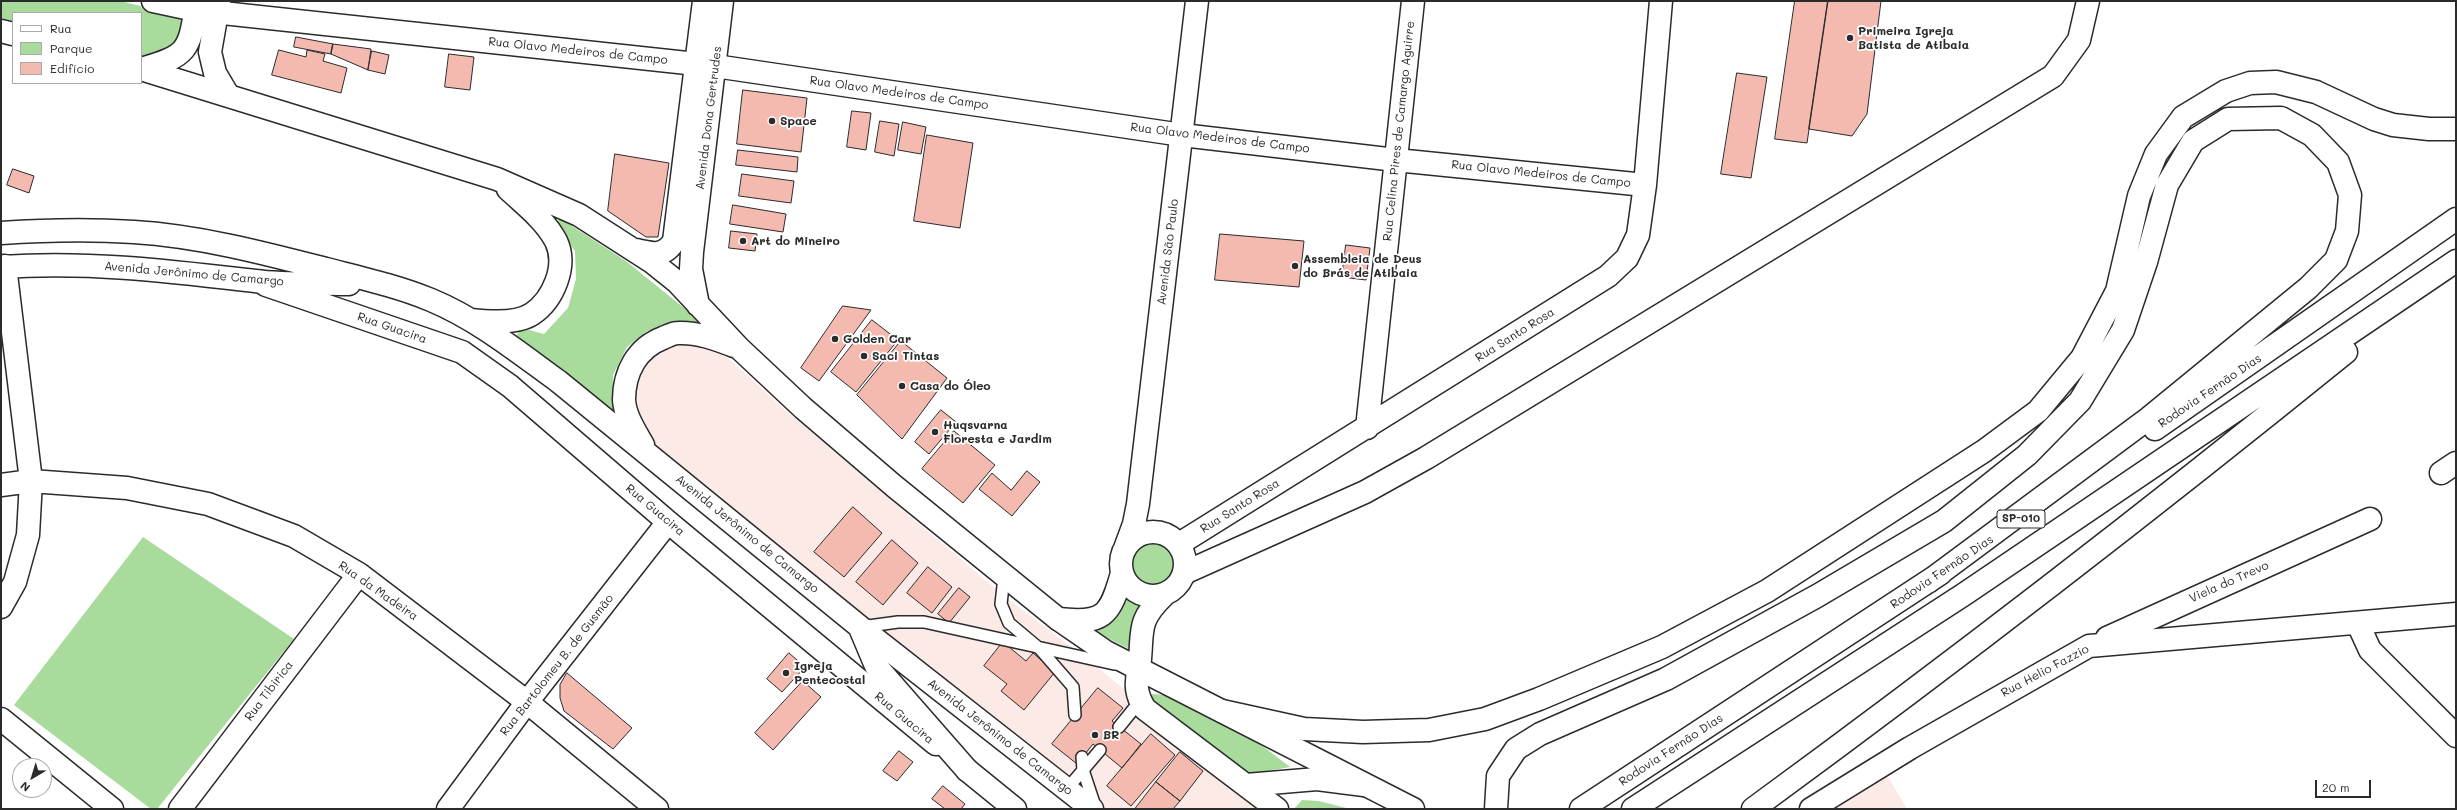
<!DOCTYPE html>
<meta charset="utf-8">
<style>
body{margin:0}
#map{position:relative;width:2457px;height:810px;overflow:hidden;background:#fff;font-family:Mali,sans-serif}
canvas{display:block}
.frame{position:absolute;inset:0;border:2px solid #2b2b2b;pointer-events:none}
.legend{position:absolute;left:12px;top:12px;width:130px;height:72px;box-sizing:border-box;background:#fff;border:1px solid #aaa;margin:0;padding:5px 7px;list-style:none;font-size:12px;color:#2b2b2b}
.legend li{display:flex;align-items:center;gap:8px;height:20px}
.legend b{width:20px;border:1px solid #aaa}
.north{position:absolute;left:12px;top:758px;width:40px;height:40px;box-sizing:border-box;background:#fff;border:1px solid #aaa;border-radius:50%;rotate:218deg;font-size:11px;font-weight:700;line-height:16px;text-align:center;color:#2b2b2b}
.north::after{content:'';display:block;margin:auto;width:14px;height:18px;background:#2b2b2b;clip-path:polygon(50% 0,100% 100%,50% 72%,0 100%)}
.scale{position:absolute;left:2315px;top:780px;width:56px;height:18px;box-sizing:border-box;border:2px solid #2b2b2b;border-top:0;padding-left:5px;font-size:12px;line-height:14px;white-space:nowrap;color:#2b2b2b;-webkit-text-stroke:3px #fff;paint-order:stroke}
</style>
<div id="map">
<canvas width="2457" height="810"></canvas>
<div class="frame"></div>
<ul class="legend">
<li><b style="height:5px;background:#fff"></b>Rua</li>
<li><b style="height:11px;background:#a8db9c"></b>Parque</li>
<li><b style="height:11px;background:#f4b9af"></b>Edifício</li>
</ul>
<div class="north">N</div>
<div class="scale">20 m</div>
</div>
<script>
const context = document.querySelector('canvas').getContext('2d');
context.lineJoin = 'round';
function fill(path, color) { context.fillStyle = color; context.fill(path, 'evenodd'); }
function strokePath(path, color, width, dash) { context.strokeStyle = color; context.lineWidth = width; context.lineCap = dash ? 'butt' : 'round'; context.setLineDash(dash || []); context.stroke(path); }
function write(font, color, halo, rows, align = 'center') {
  context.font = font + ' Mali,sans-serif'; context.lineWidth = 3.5; context.setLineDash([]); context.textBaseline = 'middle'; context.strokeStyle = halo; context.fillStyle = color; for (const [text, x, y, turn = 0] of rows) {
    context.save(); context.translate(x, y); context.rotate((+turn || 0) * Math.PI / 180); context.textAlign = isNaN(turn) ? turn : align; if (halo) context.strokeText(text, 0, 0); context.fillText(text, 0, 0); context.restore();
  }
}
fill(new Path2D(`
 M 682,342 L 709,346 L 733,362 L 785,410 L 1003,595 L 1100,669 L 1265,809 L 1105,809 L 864,617 L 660,450 L 640,424 L 635,379 L 644,363 Z
 M 1887,775 L 1907,809 L 1835,809 Z`), '#fceae7');
fill(new Path2D(`
 M 1,1 L 120,1 L 186,17 L 182,42 L 156,59 L 141,56 L 141,13 L 13,13 L 13,21 L 1,18 Z
 M 561,219 L 626,261 L 689,312 L 701,320 L 701,328 L 665,325 L 647,331 L 627,347 L 613,375 L 616,418 L 564,371 L 515,337 L 522,328 L 544,334 L 568,308 L 576,279 L 575,251 L 554,223 Z
 M 143,537 L 294,639 L 157,809 L 151,809 L 14,705 Z
 M 1157,541 C 1208,556 1144,624 1131,568 C 1127,552 1143,542 1157,541 Z
 M 1126,586 L 1141,597 L 1151,599 L 1137,653 L 1090,629 Z
 M 1153,694 C 1194,695 1259,742 1290,767 L 1256,773 L 1239,773 L 1145,696 Z
 M 1302,800 L 1319,801 L 1350,809 L 1294,809 Z`), '#a8db9c');
const building = new Path2D(`
 M 1795,1 L 1828,1 L 1807,143 L 1775,139 Z
 M 1828,1 L 1881,1 L 1867,114 L 1852,136 L 1809,129 Z
 M 296,37 L 333,44 L 331,54 L 294,47 Z
 M 333,44 L 371,49 L 368,70 L 331,54 Z
 M 279,50 L 306,57 L 307,50 L 325,54 L 323,61 L 347,68 L 341,93 L 272,75 Z
 M 372,51 L 389,55 L 385,74 L 368,70 Z
 M 449,54 L 474,57 L 470,90 L 445,87 Z
 M 1737,73 L 1767,77 L 1751,178 L 1721,174 Z
 M 743,90 L 807,98 L 801,152 L 737,144 Z
 M 852,111 L 871,113 L 866,150 L 847,147 Z
 M 880,121 L 899,124 L 894,156 L 875,152 Z
 M 903,122 L 926,127 L 921,154 L 898,150 Z
 M 927,135 L 973,143 L 960,228 L 914,221 Z
 M 738,150 L 798,157 L 797,172 L 736,165 Z
 M 615,154 L 669,163 L 658,237 L 646,237 L 608,211 Z
 M 13,169 L 34,176 L 29,193 L 7,185 Z
 M 742,174 L 794,181 L 791,203 L 739,196 Z
 M 733,205 L 786,214 L 783,232 L 730,224 Z
 M 731,231 L 757,234 L 755,251 L 729,248 Z
 M 1220,234 L 1304,241 L 1299,287 L 1215,280 Z
 M 1346,245 L 1370,248 L 1366,280 L 1342,277 Z
 M 843,306 L 871,310 L 819,381 L 801,368 Z
 M 872,320 L 898,340 L 856,392 L 831,372 Z
 M 901,341 L 947,378 L 902,439 L 857,395 Z
 M 941,410 L 956,422 L 929,454 L 915,442 Z
 M 954,431 L 995,465 L 963,503 L 922,469 Z
 M 1027,471 L 1040,482 L 1012,516 L 979,489 L 992,473 L 1011,490 Z
 M 853,507 L 882,533 L 844,577 L 814,552 Z
 M 892,540 L 918,563 L 883,605 L 856,582 Z
 M 928,567 L 952,587 L 932,613 L 907,593 Z
 M 959,588 L 970,597 L 949,623 L 938,614 Z
 M 1003,642 L 1026,661 L 1033,653 L 1055,672 L 1024,710 L 1001,691 L 1007,684 L 984,666 Z
 M 789,653 L 805,667 L 782,692 L 767,679 Z
 M 567,673 L 632,728 L 613,749 L 564,711 L 560,698 L 560,685 Z
 M 803,681 L 821,697 L 773,750 L 755,733 Z
 M 1098,688 L 1123,708 L 1112,721 L 1141,744 L 1122,768 L 1093,744 L 1077,764 L 1052,744 Z
 M 1151,734 L 1175,755 L 1131,806 L 1107,786 Z
 M 899,751 L 913,762 L 897,781 L 883,771 Z
 M 1180,752 L 1203,771 L 1180,801 L 1156,782 Z
 M 1156,782 L 1180,801 L 1173,809 L 1135,809 Z
 M 943,786 L 965,804 L 961,809 L 945,809 L 932,799 Z`);
fill(building, '#f4b9af');
strokePath(building, '#2b2b2b', 1);
const service = new Path2D(`
 M 1004,577 L 1001,604 L 1009,623 L 1040,649 L 1073,687 L 1075,715
 M 861,627 L 898,622 L 924,622 L 1114,664
 M 1119,727 L 1140,701
 M 1082,757 L 1083,770 L 1096,809
 M 1067,789 L 1100,750`);
const minor = new Path2D(`
 M 153,1 L 195,10 L 715,66 L 1182,135 L 1396,160 L 1645,185
 M 266,285 L 462,352 L 510,386 L 668,522 L 936,744
 M 1367,428 L 1413,1
 M 2441,473 L 2456,463
 M 1,485 L 31,481 L 127,488 L 208,504 L 294,536 L 359,574 L 527,702 L 657,809
 M 1179,544 L 1608,276 L 1627,258 L 1638,235 L 1645,185 L 1661,1
 M 1184,573 L 1365,492 L 1426,458 L 2053,76 L 2079,40 L 2088,1
 M 1,607 L 15,582 L 28,535 L 31,481 L 5,266
 M 2358,624 L 2370,650 L 2456,736
 M 2107,638 L 2370,519
 M 1139,668 C 1135,684 1136,695 1145,709 L 1277,809
 M 1,719 L 112,809
 M 1246,785 L 1317,779 L 1364,785
 M 180,809 L 359,574
 M 448,809 L 527,702 L 668,522
 M 1811,809 L 1910,748 L 2089,646 L 2456,614`);
const tertiary = new Path2D(`
 M 219,1 L 210,52 L 215,73 L 228,95
 M 141,69 C 190,55 189,50 197,1
 M1121 564a32 32 0 1 1 64 0a32 32 0 1 1-64 0Z
 M 1124,551 L 1134,524 L 1138,504 L 1197,1
 M 1058,619 C 1103,624 1110,617 1122,573
 M 1139,668 C 1144,632 1135,623 1164,595
 M 967,770 L 1015,809`);
const secondary = new Path2D(`
 M 1,31 L 13,34
 M 141,69 L 497,179 L 579,215 L 652,262 L 677,282 L 739,348 L 803,408 L 894,486 L 1058,619 L 1106,652 L 1413,809
 M 1,233 C 45,230 89,229 134,232 C 199,236 264,253 326,269 C 361,278 397,286 431,300 C 477,319 518,352 558,381 L 860,627 L 1092,809
 M 636,250 C 652,254 665,257 674,241 L 704,1
 M 1,267 C 88,261 169,271 255,281 C 286,285 318,283 349,284
 M 698,305 L 691,269 L 692,252 L 722,1
 M 471,320 C 489,322 517,324 532,314 C 553,300 568,266 556,241 C 545,220 525,205 508,189
 M 643,445 C 635,431 625,416 624,400 C 624,372 637,348 663,338 C 668,336 673,333 678,333 C 697,332 716,339 734,346
 M 860,628 L 876,666 L 967,770`);
const motorway = new Path2D(`
 M 2155,429 L 2456,219
 M 1222,711 L 1304,729 L 1363,732 L 1429,730 L 1485,719 L 1539,699 L 1662,647 L 1767,591 L 1984,451 L 2038,411 L 2082,358 L 2117,291 L 2139,196 L 2156,154 L 2183,117 L 2226,91 L 2250,83 L 2276,82 L 2316,92 L 2374,119 L 2393,125 L 2429,129 L 2456,129
 M 1496,809 L 1498,776 L 1516,749 L 1540,734 L 1666,679 L 1817,596 L 1944,521 L 2027,455 L 2080,401 L 2123,330 L 2146,262 L 2167,185 L 2193,141 L 2228,119 L 2281,118 L 2312,135 L 2338,162 L 2350,195 L 2347,231 L 2336,260 L 2308,288 L 2149,418 L 1928,582
 M 1581,809 L 1941,573
 M 1633,809 L 1963,595 L 2456,261
 M 1753,809 C 1954,662 2152,509 2346,352`);
strokePath(service, '#2b2b2b', 14);
strokePath(minor, '#2b2b2b', 25);
strokePath(tertiary, '#2b2b2b', 25);
strokePath(secondary, '#2b2b2b', 25);
strokePath(motorway, '#2b2b2b', 25);
strokePath(service, '#fff', 11);
strokePath(minor, '#fff', 22);
strokePath(tertiary, '#fff', 22);
strokePath(secondary, '#fff', 22);
strokePath(motorway, '#fff', 22);
for (const [x, y, r, color] of [
 [1850,38,4,"#2b2b2b"],
 [772,121,4,"#2b2b2b"],
 [743,241,4,"#2b2b2b"],
 [1295,266,4,"#2b2b2b"],
 [835,339,4,"#2b2b2b"],
 [864,356,4,"#2b2b2b"],
 [902,386,4,"#2b2b2b"],
 [935,432,4,"#2b2b2b"],
 [786,673,4,"#2b2b2b"],
 [1095,735,4,"#2b2b2b"]
]) { const dot = new Path2D(); dot.arc(x, y, r, 0, 2 * Math.PI); context.fillStyle = color; context.fill(dot); strokePath(dot, '#fff', 1.5); }
for (const [x, y, w] of [
 [2021,519,48]
]) { const box = new Path2D(); box.roundRect(x - w / 2, y - 9, w, 18, 3); context.fillStyle = '#fff'; context.fill(box); strokePath(box, '#2b2b2b', 1); }
write('bold 11px', '#2b2b2b', null, [
 ["SP-010",2021,519]
]);
write('bold 12px', '#2b2b2b', '#fff', [
 ["Primeira Igreja",1858,31],
 ["Batista de Atibaia",1858,45],
 ["Space",780,121],
 ["Art do Mineiro",751,241],
 ["Assembleia de Deus",1303,259],
 ["do Brás de Atibaia",1303,273],
 ["Golden Car",843,339],
 ["Saci Tintas",872,356],
 ["Casa do Óleo",910,386],
 ["Huqsvarna",943,425],
 ["Floresta e Jardim",943,439],
 ["Igreja",794,666],
 ["Pentecostal",794,680],
 ["BR",1103,735]
], 'left');
write('12px', '#2b2b2b', '#fff', [
 ["Rua Olavo Medeiros de Campo",578,51,6],
 ["Rua Olavo Medeiros de Campo",899,93,8],
 ["Avenida Dona Gertrudes",709,118,-83],
 ["Rua Celina Pires de Camargo Aguirre",1399,131,-84],
 ["Rua Olavo Medeiros de Campo",1220,138,7],
 ["Rua Olavo Medeiros de Campo",1541,174,6],
 ["Avenida São Paulo",1168,252,-83],
 ["Avenida Jerônimo de Camargo",194,274,5],
 ["Rua Guacira",392,328,19],
 ["Rua Santo Rosa",1515,335,-32],
 ["Rodovia Fernão Dias",2210,391,-34],
 ["Rua Santo Rosa",1240,506,-32],
 ["Rua Guacira",655,510,40],
 ["Avenida Jerônimo de Camargo",747,534,39],
 ["Rodovia Fernão Dias",1942,572,-34],
 ["Viela do Trevo",2229,582,-24],
 ["Rua da Madeira",378,591,35],
 ["Rua Bartolomeu B. de Gusmão",557,665,-52],
 ["Rua Helio Fazzio",2045,671,-28],
 ["Rua Tibirica",269,691,-53],
 ["Rua Guacira",904,718,40],
 ["Avenida Jerônimo de Camargo",1000,737,38],
 ["Rodovia Fernão Dias",1671,750,-33]
]);
</script>
